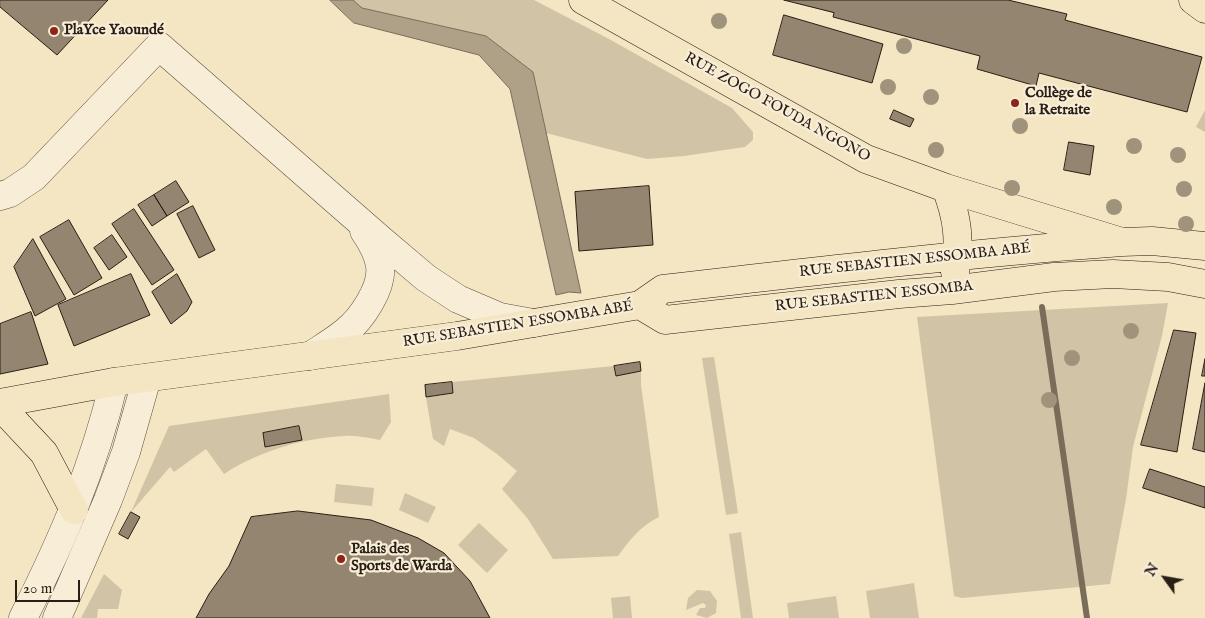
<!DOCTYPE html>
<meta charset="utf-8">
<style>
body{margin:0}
#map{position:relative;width:1205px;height:618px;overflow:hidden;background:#f4e5c3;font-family:"IM FELL English",serif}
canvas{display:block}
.north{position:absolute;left:1140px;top:553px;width:50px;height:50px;-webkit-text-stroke:4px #f8eed8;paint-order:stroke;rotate:302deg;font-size:14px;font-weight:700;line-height:20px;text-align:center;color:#291e15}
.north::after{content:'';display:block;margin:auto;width:18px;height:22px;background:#291e15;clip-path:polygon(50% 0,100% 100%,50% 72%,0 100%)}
.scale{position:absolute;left:15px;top:580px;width:65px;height:22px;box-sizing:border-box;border:2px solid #291e15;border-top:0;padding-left:6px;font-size:15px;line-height:18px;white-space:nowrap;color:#291e15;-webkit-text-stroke:4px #f8eed8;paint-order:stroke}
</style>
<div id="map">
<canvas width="1205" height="618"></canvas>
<div class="north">N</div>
<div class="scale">20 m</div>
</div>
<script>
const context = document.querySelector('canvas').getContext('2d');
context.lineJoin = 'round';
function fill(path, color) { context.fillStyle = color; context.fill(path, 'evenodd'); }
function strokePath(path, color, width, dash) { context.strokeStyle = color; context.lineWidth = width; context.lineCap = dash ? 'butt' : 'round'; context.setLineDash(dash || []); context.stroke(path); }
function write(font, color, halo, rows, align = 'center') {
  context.font = font + ' "IM FELL English",serif'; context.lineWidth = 4.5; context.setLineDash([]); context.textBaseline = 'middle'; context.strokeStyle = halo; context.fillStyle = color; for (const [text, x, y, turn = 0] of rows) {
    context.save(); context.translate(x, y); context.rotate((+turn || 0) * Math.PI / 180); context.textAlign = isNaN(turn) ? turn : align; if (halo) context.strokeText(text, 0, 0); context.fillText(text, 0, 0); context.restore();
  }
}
fill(new Path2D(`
 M 353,0 L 534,0 L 609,39 L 732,108 L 753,132 L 753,140 L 745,147 L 684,156 L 647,159 L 546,133 L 533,73 L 486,36 L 362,8 Z
 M 1205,110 L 1205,132 L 1196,127 Z
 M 1168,303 L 1162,336 L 1133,447 L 1126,499 L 1110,584 L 962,598 L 954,596 L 917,317 Z
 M 714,357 L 738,513 L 726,515 L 702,358 Z
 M 614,366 L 616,376 L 641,371 L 641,385 L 659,517 C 640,526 630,540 618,556 L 553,559 L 528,519 L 502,489 L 517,471 L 497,454 L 474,438 L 450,429 L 444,446 L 433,439 L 426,397 L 453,393 L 452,382 Z
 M 389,394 L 391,422 L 380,440 C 369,438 356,435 345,436 C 303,438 259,451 224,474 L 206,449 L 174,472 L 170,467 L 131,512 L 169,426 Z
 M 336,484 L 374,488 L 372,506 L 334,502 Z
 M 405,493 L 436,507 L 428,523 L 399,510 Z
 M 479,523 L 508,550 L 487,573 L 458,545 Z
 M 741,532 L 753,618 L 741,618 L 729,534 Z
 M 104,574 L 122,590 L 118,609 L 98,609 L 97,618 L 81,618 Z
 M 914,583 L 919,618 L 870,618 L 866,591 Z
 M 697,590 L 710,591 L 717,601 L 716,613 L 707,618 L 696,615 L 700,608 L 705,608 L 706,605 L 703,603 L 686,610 L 688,598 Z
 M 630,596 L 632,618 L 613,618 L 611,598 Z
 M 836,596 L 839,618 L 789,618 L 787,603 Z`), '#d1c3a5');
const water = new Path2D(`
 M 330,0 L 353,0 L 362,8 L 486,36 L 533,72 L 581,293 L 569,292 L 556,295 L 510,89 L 479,55 L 354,23 Z`);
fill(water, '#afa188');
strokePath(water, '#796d5a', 1);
strokePath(new Path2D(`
 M 1042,307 L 1087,618`), '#796d5a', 6);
const building = new Path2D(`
 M 0,0 L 108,0 L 57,55 L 0,7 Z
 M 784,0 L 1008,0 L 1067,14 L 1065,20 L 1202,57 L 1187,112 L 1039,73 L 1036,86 L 977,69 L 980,56 L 833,17 L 834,13 Z
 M 784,15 L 883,44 L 872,83 L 773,55 Z
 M 894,110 L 914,119 L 910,127 L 890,119 Z
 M 1069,142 L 1094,146 L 1090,175 L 1064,170 Z
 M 176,181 L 189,202 L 167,216 L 154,195 Z
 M 649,186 L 653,245 L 579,251 L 575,192 Z
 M 154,195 L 167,216 L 152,226 L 138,205 Z
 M 193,206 L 215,250 L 199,258 L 177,214 Z
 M 134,209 L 174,270 L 152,285 L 112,224 Z
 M 69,220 L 102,278 L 74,295 L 40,237 Z
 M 112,235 L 127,257 L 109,270 L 94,248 Z
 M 33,239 L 66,299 L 35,316 L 14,267 Z
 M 131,274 L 150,315 L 74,346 L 58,305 Z
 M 177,274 L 192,302 L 187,311 L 171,324 L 152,292 Z
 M 31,312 L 48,364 L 0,374 L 0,324 Z
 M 1174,330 L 1196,333 L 1177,452 L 1141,445 Z
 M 1205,359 L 1205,376 L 1202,376 Z
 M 640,362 L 641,371 L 616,376 L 614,366 Z
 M 452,382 L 453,393 L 426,397 L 425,385 Z
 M 1205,383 L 1205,452 L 1193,449 Z
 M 299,426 L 302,440 L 265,447 L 263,433 Z
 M 1150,469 L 1205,487 L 1205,508 L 1143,488 Z
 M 298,511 L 371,520 L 418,538 L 444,553 L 470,581 L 490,618 L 196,618 L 209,594 L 229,566 L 251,517 Z
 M 131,512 L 140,517 L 128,539 L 119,534 Z`);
fill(building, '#93856f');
strokePath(building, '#291e15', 1);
const minor = new Path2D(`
 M 0,196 L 10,193 L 34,177 L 159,46 L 380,239 L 426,278 L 458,299 L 500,317 L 533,323
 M 310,356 C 322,348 334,341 345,332 C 362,319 383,287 380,266 C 378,253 371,241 364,231
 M 23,618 C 62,541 94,467 114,382
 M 57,618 L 108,500 L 126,452 L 147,378`);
const major = new Path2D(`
 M 583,0 L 866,159 L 946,188 L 1122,242 L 1152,241 L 1205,246
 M 946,188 C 958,219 960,240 955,272
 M 640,305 L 665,320 L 899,294 L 952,290 L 1054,277 L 1113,274 L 1168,277 L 1205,284
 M 0,403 L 114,382 L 457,336 L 640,305 L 663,289 C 816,271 969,253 1122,242
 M 0,406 L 44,453 L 74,510`);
const highway = new Path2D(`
 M 1193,0 L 1205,9`);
strokePath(minor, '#5c5040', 29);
strokePath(major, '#291e15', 29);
strokePath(highway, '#291e15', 29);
strokePath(minor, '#f8eed8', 28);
strokePath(major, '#f4e5c3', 28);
strokePath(highway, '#f4e5c3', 28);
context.fillStyle = '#a0937b';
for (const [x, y] of [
 [719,21],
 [904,46],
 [888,87],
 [931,97],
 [1020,126],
 [1134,146],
 [936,150],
 [1178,155],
 [1012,188],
 [1184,189],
 [1114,207],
 [1186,224],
 [1131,331],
 [1072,358],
 [1049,400]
]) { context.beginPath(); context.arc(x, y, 8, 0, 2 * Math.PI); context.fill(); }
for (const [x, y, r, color] of [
 [54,31,5,"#8f2418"],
 [1015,103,5,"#8f2418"],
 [341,559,5,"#8f2418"]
]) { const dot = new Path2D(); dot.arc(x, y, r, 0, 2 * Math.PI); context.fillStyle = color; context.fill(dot); strokePath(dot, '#f8eed8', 2); }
write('bold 15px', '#291e15', '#f8eed8', [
 ["PlaYce Yaoundé",64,31],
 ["Collège de",1025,94],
 ["la Retraite",1025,111],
 ["Palais des",351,550],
 ["Sports de Warda",351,567]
], 'left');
write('15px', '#291e15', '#f8eed8', [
 ["RUE ZOGO FOUDA NGONO",777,108,29],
 ["RUE SEBASTIEN ESSOMBA ABÉ",915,261,-6],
 ["RUE SEBASTIEN ESSOMBA",874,297,-6],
 ["RUE SEBASTIEN ESSOMBA ABÉ",518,325,-9]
]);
</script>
